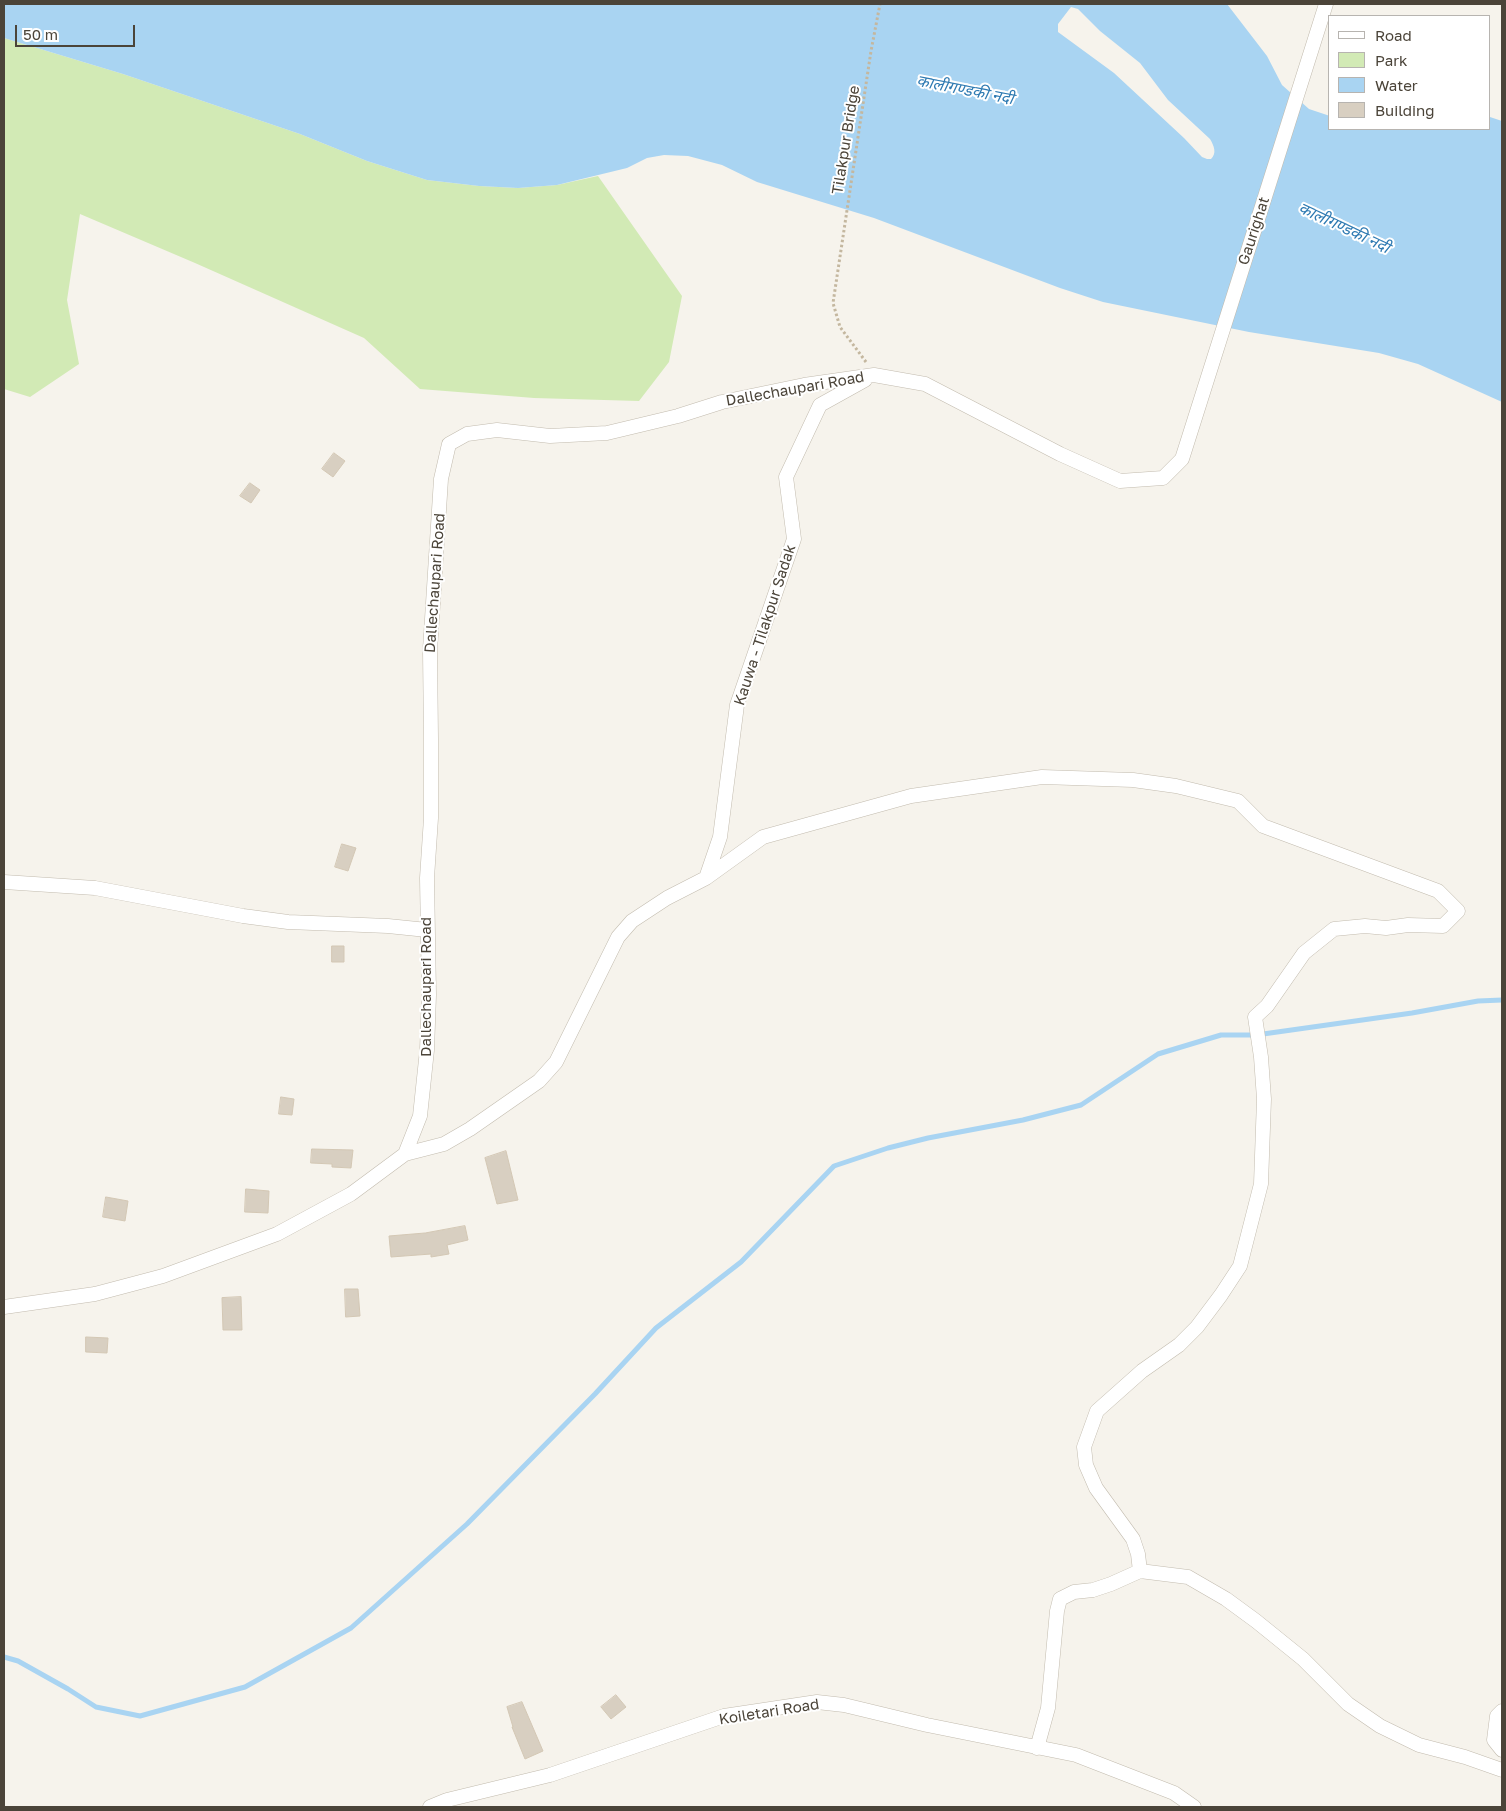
<!DOCTYPE html>
<meta charset="utf-8">
<style>
body{margin:0}
#map{position:relative;width:1506px;height:1811px;overflow:hidden;background:#f6f3ec;font-family:"Golos Text",sans-serif}
canvas{display:block}
.frame{position:absolute;inset:0;border:5px solid #4b4439;pointer-events:none}
.legend{position:absolute;left:1328px;top:15px;width:162px;height:115px;box-sizing:border-box;background:#fff;border:1px solid #b7b4b0;margin:0;padding:6px 9px;list-style:none;font-size:15px;color:#4b4439}
.legend li{display:flex;align-items:center;gap:10px;height:25px}
.legend b{width:25px;border:1px solid #b7b4b0}
.scale{position:absolute;left:15px;top:25px;width:120px;height:22px;box-sizing:border-box;border:2px solid #4b4439;border-top:0;padding-left:6px;font-size:15px;line-height:18px;white-space:nowrap;color:#4b4439;-webkit-text-stroke:4px #fff;paint-order:stroke}
</style>
<div id="map">
<canvas width="1506" height="1811"></canvas>
<div class="frame"></div>
<ul class="legend">
<li><b style="height:6px;background:#fff"></b>Road</li>
<li><b style="height:14px;background:#d2eab5"></b>Park</li>
<li><b style="height:14px;background:#a9d4f2"></b>Water</li>
<li><b style="height:14px;background:#d8cfc1"></b>Building</li>
</ul>
<div class="scale">50 m</div>
</div>
<script>
const context = document.querySelector('canvas').getContext('2d');
context.lineJoin = 'round';
function fill(path, color) { context.fillStyle = color; context.fill(path, 'evenodd'); }
function strokePath(path, color, width, dash) { context.strokeStyle = color; context.lineWidth = width; context.lineCap = dash ? 'butt' : 'round'; context.setLineDash(dash || []); context.stroke(path); }
function write(font, color, halo, rows, align = 'center') {
  context.font = font + ' "Golos Text","Noto Sans Devanagari",sans-serif'; context.lineWidth = 4; context.setLineDash([]); context.textBaseline = 'middle'; context.strokeStyle = halo; context.fillStyle = color; for (const [text, x, y, turn = 0] of rows) {
    context.save(); context.translate(x, y); context.rotate((+turn || 0) * Math.PI / 180); context.textAlign = isNaN(turn) ? turn : align; if (halo) context.strokeText(text, 0, 0); context.fillText(text, 0, 0); context.restore();
  }
}
fill(new Path2D(`
 M 4,38 L 123,74 L 300,134 L 367,161 L 427,180 L 479,186 L 518,188 L 557,185 L 598,176 L 682,296 L 669,362 L 639,401 L 534,398 L 420,389 L 364,338 L 195,263 L 80,214 L 67,300 L 79,364 L 30,397 L 4,389 Z`), '#d2eab5');
fill(new Path2D(`
 M 4,4 L 1227,4 L 1267,56 L 1282,85 L 1309,109 L 1330,116 L 1330,129 L 1490,129 L 1490,117 L 1502,121 L 1502,402 L 1418,364 L 1379,353 L 1249,332 L 1103,302 L 1060,288 L 874,218 L 757,182 L 722,165 L 688,156 L 664,155 L 647,158 L 627,168 L 557,185 L 518,188 L 479,186 L 427,180 L 367,161 L 300,134 L 123,74 L 4,38 ZM 1071,7 L 1078,9 L 1100,31 L 1140,63 L 1168,100 L 1210,139 C 1214,146 1217,153 1211,159 L 1207,159 L 1202,157 L 1184,138 L 1114,73 L 1058,32 L 1058,24 Z`), '#a9d4f2');
strokePath(new Path2D(`
 M 4,1657 L 18,1661 L 68,1689 L 96,1707 L 140,1716 L 245,1687 L 351,1628 L 467,1524 L 595,1394 L 656,1328 L 741,1262 L 834,1166 L 888,1148 L 928,1138 L 1023,1120 L 1081,1105 L 1158,1054 L 1221,1035 L 1256,1035 L 1412,1013 L 1478,1001 L 1502,1000`), '#a9d4f2', 5);
const building = new Path2D(`
 M 334,453 L 345,461 L 333,477 L 322,469 Z
 M 250,483 L 260,490 L 251,503 L 240,496 Z
 M 342,844 L 356,848 L 348,871 L 335,867 Z
 M 332,946 L 344,946 L 344,962 L 332,962 Z
 M 281,1097 L 294,1099 L 292,1115 L 279,1114 Z
 M 312,1149 L 353,1150 L 351,1168 L 332,1167 L 332,1164 L 311,1163 Z
 M 506,1151 L 518,1200 L 497,1204 L 485,1158 Z
 M 246,1189 L 269,1191 L 268,1213 L 245,1212 Z
 M 106,1197 L 128,1201 L 125,1221 L 103,1217 Z
 M 465,1226 L 468,1240 L 447,1245 L 449,1254 L 431,1257 L 431,1254 L 391,1257 L 389,1236 L 425,1233 Z
 M 345,1289 L 358,1289 L 360,1316 L 346,1317 Z
 M 241,1297 L 242,1330 L 223,1330 L 222,1298 Z
 M 86,1337 L 108,1338 L 107,1353 L 86,1352 Z
 M 616,1695 L 626,1707 L 611,1719 L 601,1707 Z
 M 522,1702 L 543,1751 L 525,1759 L 512,1727 L 513,1727 L 507,1707 Z`);
fill(building, '#d8cfc1');
strokePath(building, '#d3c7b4', 1);
const minor = new Path2D(`
 M 706,878 L 763,837 L 911,796 L 1042,777 L 1133,780 L 1176,786 L 1238,801 L 1263,826 L 1438,891 L 1458,911 L 1443,926 L 1408,925 L 1386,928 L 1365,926 L 1334,929 L 1304,953 L 1267,1006 L 1255,1017 L 1261,1057 L 1264,1099 L 1261,1184 L 1240,1266 L 1221,1295 L 1197,1327 L 1179,1345 L 1142,1371 L 1097,1411 L 1084,1447 L 1086,1465 L 1096,1488 L 1133,1539 L 1138,1554 L 1140,1571
 M 4,882 L 95,888 L 243,916 L 288,922 L 388,926 L 427,930
 M 405,1154 L 420,1116 L 427,1050 L 429,995 L 427,878 L 431,818 L 431,739 L 430,650 L 441,479 L 449,444 L 467,434 L 497,430 L 550,436 L 607,433 L 678,416 L 722,402 L 804,385 L 874,375 L 925,384 L 1060,454 L 1120,481 L 1163,478 L 1182,459 L 1326,4
 M 4,1307 L 95,1294 L 163,1276 L 277,1234 L 351,1194 L 405,1154 L 444,1144 L 470,1129 L 539,1081 L 556,1062 L 618,937 L 632,921 L 667,898 L 706,878 L 720,837 L 737,705 L 794,539 L 786,477 L 820,405 L 865,380
 M 1502,1711 L 1497,1716 L 1494,1740 L 1502,1750
 M 1037,1748 L 1048,1708 L 1057,1611 L 1060,1599 L 1074,1592 L 1093,1590 L 1111,1584 L 1140,1571 L 1188,1577 L 1226,1599 L 1256,1621 L 1303,1659 L 1348,1704 L 1380,1726 L 1419,1745 L 1465,1757 L 1502,1770
 M 430,1807 L 447,1800 L 550,1775 L 724,1716 L 817,1702 L 844,1705 L 927,1725 L 1076,1755 L 1174,1793 L 1194,1807`);
strokePath(minor, '#c2bbae', 15);
strokePath(new Path2D(`
 M 866,362 L 840,327 L 833,303 L 871,51 L 880,4`), '#c4b79f', 3, [2.5, 2.5]);
strokePath(minor, '#fff', 14);
write('15px', '#4b4439', '#fff', [
 ["Tilakpur Bridge",846,140,-81],
 ["Gaurighat",1254,231,-72],
 ["Dallechaupari Road",795,389,-10],
 ["Dallechaupari Road",435,583,-86],
 ["Kauwa - Tilakpur Sadak",765,625,-72],
 ["Dallechaupari Road",426,987,-90],
 ["Koiletari Road",769,1712,-9]
]);
write('italic 16px', '#2e7ab2', '#fff', [
 ["कालीगण्डकी नदी",965,90,11],
 ["कालीगण्डकी नदी",1344,228,25]
]);
</script>
